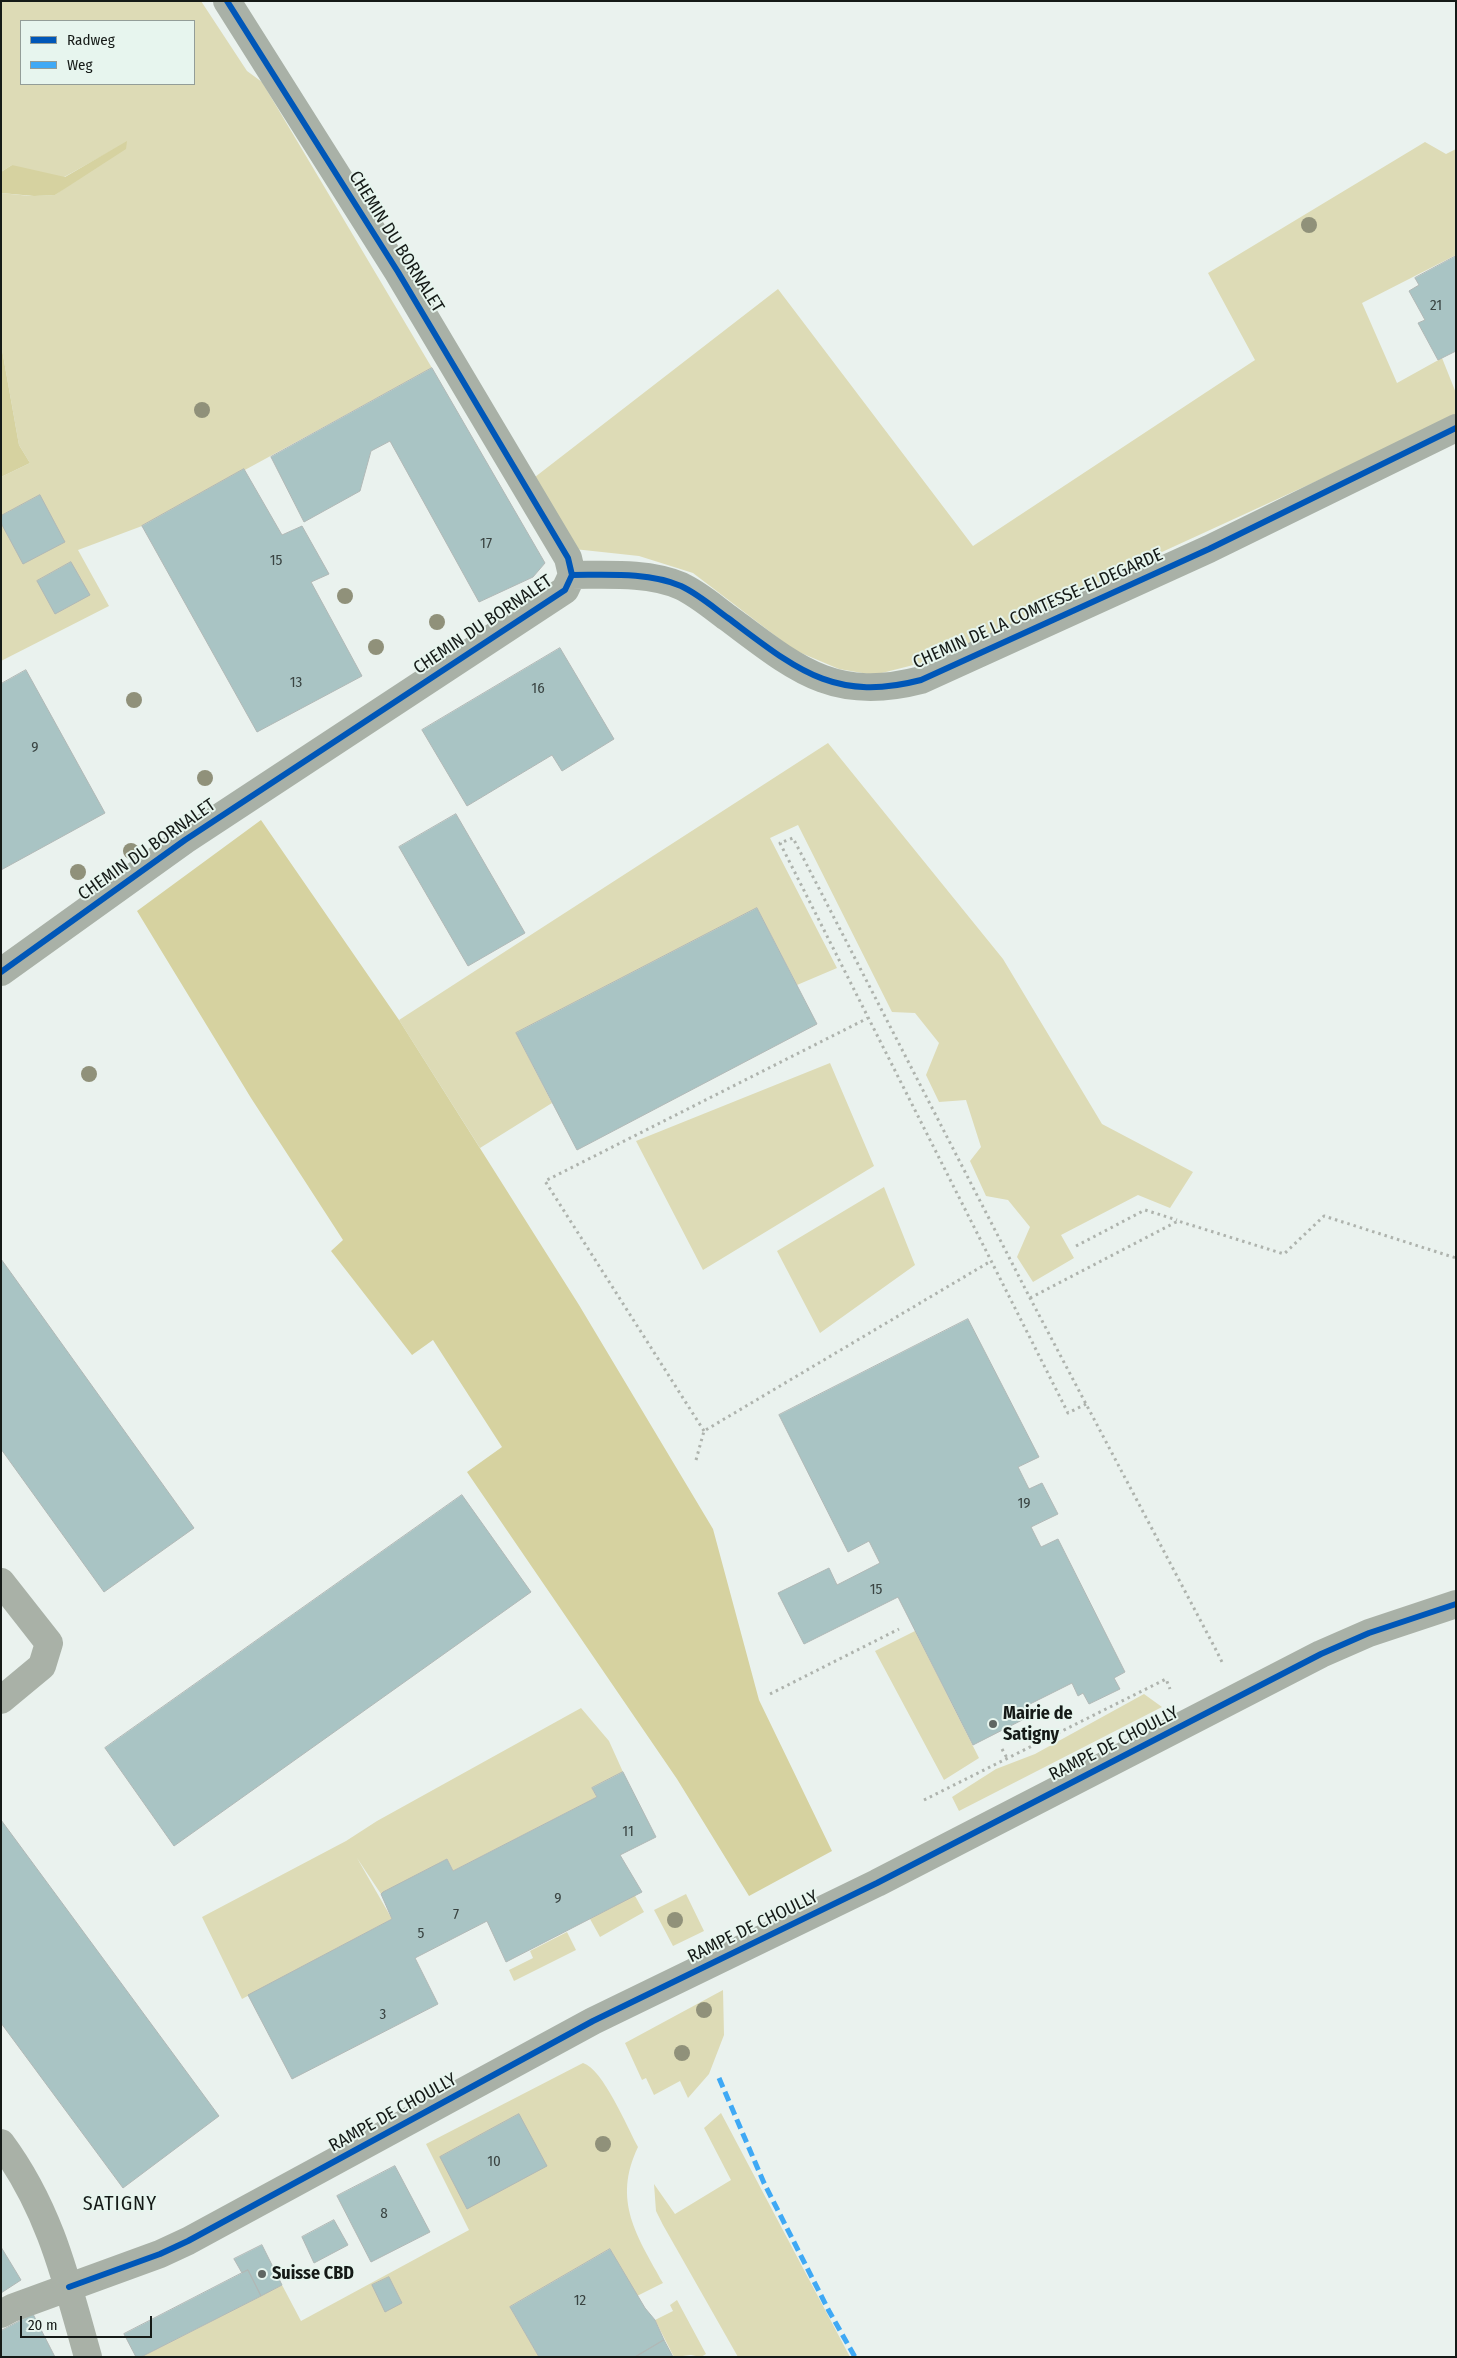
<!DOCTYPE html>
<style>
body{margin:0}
#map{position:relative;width:1457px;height:2358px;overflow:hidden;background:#eaf2ee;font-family:"Fira Sans Condensed",sans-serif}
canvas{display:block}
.frame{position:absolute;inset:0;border:2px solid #151a17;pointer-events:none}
.legend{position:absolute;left:20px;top:20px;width:175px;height:65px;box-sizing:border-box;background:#e7f5ee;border:1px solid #939d98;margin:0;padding:6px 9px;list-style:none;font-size:15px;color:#151a17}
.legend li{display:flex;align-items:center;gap:10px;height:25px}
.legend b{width:25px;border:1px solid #939d98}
.scale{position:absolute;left:20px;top:2316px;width:132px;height:22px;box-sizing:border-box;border:2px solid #151a17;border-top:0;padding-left:6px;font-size:15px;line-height:18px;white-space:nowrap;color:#151a17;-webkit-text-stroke:4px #e7f5ee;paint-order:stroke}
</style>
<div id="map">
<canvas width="1457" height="2358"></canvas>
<div class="frame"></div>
<ul class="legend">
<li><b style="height:6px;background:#0057b8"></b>Radweg</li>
<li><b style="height:6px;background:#3fa9f5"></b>Weg</li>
</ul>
<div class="scale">20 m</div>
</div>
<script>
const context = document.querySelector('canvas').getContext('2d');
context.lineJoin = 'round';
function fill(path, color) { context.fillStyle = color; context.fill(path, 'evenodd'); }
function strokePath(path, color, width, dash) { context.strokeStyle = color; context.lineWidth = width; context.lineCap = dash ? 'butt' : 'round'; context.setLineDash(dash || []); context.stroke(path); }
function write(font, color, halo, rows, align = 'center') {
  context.font = font + ' "Fira Sans Condensed",sans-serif'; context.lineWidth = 4; context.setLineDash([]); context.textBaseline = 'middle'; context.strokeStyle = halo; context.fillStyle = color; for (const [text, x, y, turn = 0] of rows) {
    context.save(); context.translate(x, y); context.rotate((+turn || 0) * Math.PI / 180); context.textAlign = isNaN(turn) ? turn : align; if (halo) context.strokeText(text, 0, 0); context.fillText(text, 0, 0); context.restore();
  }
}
fill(new Path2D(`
 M 1,1 L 201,1 L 247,71 L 262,82 L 432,368 L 142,526 L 78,550 L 109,606 L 1,661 L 1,477 L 30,463 L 19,445 L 1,344 L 1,193 L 30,196 L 55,195 L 127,142 L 41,190 L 12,165 L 1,172 ZM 21,21 L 194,21 L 194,84 L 21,84 Z
 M 1425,142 L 1446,154 L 1456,149 L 1456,255 L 1362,303 L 1397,383 L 1442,358 L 1456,393 L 1456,421 L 1404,441 L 1114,574 L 998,635 L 937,659 L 874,675 L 839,669 L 794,650 L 693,573 L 639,556 L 574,549 L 535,477 L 778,289 L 973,546 L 1255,360 L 1208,273 Z
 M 828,743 L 1003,959 L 1102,1124 L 1193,1172 L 1170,1208 L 1138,1195 L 1061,1235 L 1074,1258 L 1033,1282 L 1017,1257 L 1030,1227 L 1008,1200 L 986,1196 L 970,1161 L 981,1147 L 966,1100 L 939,1102 L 926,1075 L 939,1043 L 915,1013 L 892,1012 L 798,825 L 770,838 L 837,968 L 797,985 L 757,908 L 516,1033 L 552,1103 L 480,1148 L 399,1020 Z
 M 830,1063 L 874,1166 L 703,1270 L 636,1141 Z
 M 884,1187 L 915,1265 L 820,1333 L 777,1251 Z
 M 915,1631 L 979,1758 L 944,1780 L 875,1651 Z
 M 1144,1694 L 1162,1707 L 959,1811 L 952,1797 L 996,1769 L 1035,1754 Z
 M 581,1708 L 609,1741 L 623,1772 L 592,1788 L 597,1797 L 453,1871 L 447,1859 L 381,1894 L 357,1858 L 392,1919 L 242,1999 L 202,1917 L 346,1841 L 377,1821 Z
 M 634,1894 L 644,1912 L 600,1937 L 590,1919 Z
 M 686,1894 L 704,1931 L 673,1946 L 654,1910 Z
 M 567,1932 L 576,1950 L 514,1981 L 509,1970 L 533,1958 L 530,1951 Z
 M 723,1990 L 724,2035 L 709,2074 L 688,2098 L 680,2081 L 654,2095 L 646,2078 L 642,2080 L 625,2043 Z
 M 583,2063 C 603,2069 627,2127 638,2147 C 612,2201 637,2236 663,2283 L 637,2296 L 610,2249 L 510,2307 L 539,2357 L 141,2357 L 282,2285 L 301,2321 L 469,2230 L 426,2144 Z
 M 721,2113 L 850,2357 L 738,2357 L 663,2225 L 656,2211 L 654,2184 L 675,2214 L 731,2180 L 704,2128 Z
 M 677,2300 L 706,2354 L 701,2357 L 691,2355 L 674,2357 L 655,2320 L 673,2311 L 670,2305 Z`), '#dddbb6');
fill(new Path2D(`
 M 127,141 L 126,149 L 55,195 L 34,196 L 1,193 L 1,172 L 12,165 L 65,177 Z
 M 1,344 L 19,445 L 30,463 L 1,477 Z
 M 261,820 L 399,1020 L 579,1305 L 713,1529 L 759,1700 L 832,1851 L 749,1896 L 677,1779 L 467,1472 L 502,1447 L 433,1340 L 412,1355 L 331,1251 L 343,1240 L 251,1098 L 137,911 Z`), '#d6d2a0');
const building = new Path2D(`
 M 1456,256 L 1456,351 L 1438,360 L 1418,323 L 1425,320 L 1409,291 L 1419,285 L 1415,278 Z
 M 432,368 L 545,563 L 533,577 L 479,602 L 390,441 L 371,451 L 360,491 L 304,522 L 271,457 Z
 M 244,469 L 282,535 L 302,526 L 329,574 L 311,582 L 362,676 L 257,732 L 142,526 Z
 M 40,495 L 65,542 L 23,564 L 1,523 L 1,516 Z
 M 71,562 L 90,595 L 55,614 L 37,581 Z
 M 560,648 L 614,739 L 562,771 L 552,755 L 467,806 L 422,730 Z
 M 26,670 L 105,813 L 1,870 L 1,684 Z
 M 456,814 L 525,933 L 468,966 L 399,847 Z
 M 757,908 L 817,1024 L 577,1150 L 516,1033 Z
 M 1,1259 L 194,1528 L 104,1592 L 1,1449 Z
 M 968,1319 L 1039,1457 L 1018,1467 L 1029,1489 L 1042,1483 L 1058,1514 L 1031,1527 L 1041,1547 L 1058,1539 L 1125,1672 L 1114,1678 L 1120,1689 L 1089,1704 L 1083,1693 L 1078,1696 L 1072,1683 L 1024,1707 L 1028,1717 L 973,1745 L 898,1597 L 804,1644 L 778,1593 L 829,1568 L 837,1585 L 880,1563 L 869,1541 L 848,1552 L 779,1415 Z
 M 462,1495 L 531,1592 L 174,1846 L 105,1748 Z
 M 623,1772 L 656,1837 L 620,1855 L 642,1892 L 506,1962 L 487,1921 L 415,1958 L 438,2004 L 292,2079 L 248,1995 L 392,1919 L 381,1894 L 383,1892 L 447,1859 L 453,1871 L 597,1797 L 592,1788 Z
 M 1,1820 L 219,2116 L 123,2188 L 1,2023 Z
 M 519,2114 L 547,2166 L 467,2209 L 440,2157 Z
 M 395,2166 L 430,2232 L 371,2262 L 337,2196 Z
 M 334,2220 L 348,2245 L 314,2263 L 302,2237 Z
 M 262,2245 L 282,2285 L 261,2296 L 248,2270 L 242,2273 L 234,2259 Z
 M 1,2247 L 21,2280 L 1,2293 Z
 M 610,2249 L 645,2308 L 655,2320 L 664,2340 L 635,2357 L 539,2357 L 510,2307 Z
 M 248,2270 L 261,2296 L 141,2357 L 136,2357 L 124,2334 Z
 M 389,2277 L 402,2303 L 385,2312 L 372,2285 Z
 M 33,2314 L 55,2357 L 1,2357 L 1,2331 Z
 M 664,2340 L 673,2357 L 635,2357 Z`);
fill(building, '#a9c4c4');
strokePath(building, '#b1b8b6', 1);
strokePath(new Path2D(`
 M 1076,1246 L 1145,1210 L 1177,1220
 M 1030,1298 L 1178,1221 L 1284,1254 L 1324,1216 L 1456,1258
 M 1086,1404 L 1068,1413 L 780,843 L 793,838 L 1030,1298 L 1215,1648 L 1222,1662
 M 704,1431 L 545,1181 L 868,1018
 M 696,1460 L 704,1431 L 991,1261
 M 770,1694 L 899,1629
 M 1002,1749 L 1007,1758
 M 924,1800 L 1166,1679 L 1170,1689`), '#aeb3ad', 3, [2.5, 4]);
strokePath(new Path2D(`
 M 572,575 C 607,575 648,572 681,586 C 698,594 713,607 728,618 C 795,668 833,703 921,680 L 1209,549 L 1456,428
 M 1,972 L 185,840 L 565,590 L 572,575 L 568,558 L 398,272 L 227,1
 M 1,1582 L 49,1643 L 42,1666 L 1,1700
 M 1,2143 C 50,2209 66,2279 88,2357
 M 1,2314 L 12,2308 L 160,2254 L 188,2241 L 593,2021 L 877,1883 L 1321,1654 L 1369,1633 L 1456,1604`), '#a9b1a7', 28);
strokePath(new Path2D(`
 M 719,2078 L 764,2183 L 829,2311 L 855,2357`), '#3fa9f5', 5, [10, 5]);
strokePath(new Path2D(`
 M 572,575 C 607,575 648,572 681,586 C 698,594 713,607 728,618 C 795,668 833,703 921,680 L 1209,549 L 1456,428
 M 1,972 L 185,840 L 565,590 L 572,575 L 568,558 L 398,272 L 227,1
 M 69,2287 L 160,2254 L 188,2241 L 593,2021 L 877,1883 L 1321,1654 L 1369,1633 L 1456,1604`), '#0057b8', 6);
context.fillStyle = '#90917a';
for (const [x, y] of [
 [1309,225],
 [202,410],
 [345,596],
 [437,622],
 [376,647],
 [134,700],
 [205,778],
 [131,851],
 [78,872],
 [89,1074],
 [675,1920],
 [704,2010],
 [682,2053],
 [603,2144]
]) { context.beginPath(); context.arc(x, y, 8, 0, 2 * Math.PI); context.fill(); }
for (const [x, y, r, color] of [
 [993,1724,5,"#606662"],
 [262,2274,5,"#606662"]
]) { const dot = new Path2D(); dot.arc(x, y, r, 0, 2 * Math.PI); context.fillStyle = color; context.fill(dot); strokePath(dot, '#e7f5ee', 2); }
write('15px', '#3a4442', null, [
 ["21",1436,306],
 ["17",486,544],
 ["15",276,561],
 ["13",296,683],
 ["16",538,689],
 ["9",35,748],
 ["19",1024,1504],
 ["15",876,1590],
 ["11",628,1832],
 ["9",558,1899],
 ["7",456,1915],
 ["5",421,1934],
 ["3",383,2015],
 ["10",494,2162],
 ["8",384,2214],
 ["12",580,2301]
]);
write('18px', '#151a17', '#e7f5ee', [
 ["CHEMIN DU BORNALET",396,242,58],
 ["CHEMIN DE LA COMTESSE-ELDEGARDE",1038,609,-24],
 ["CHEMIN DU BORNALET",483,625,-34],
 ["CHEMIN DU BORNALET",147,850,-35],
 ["RAMPE DE CHOULLY",1114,1744,-27],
 ["RAMPE DE CHOULLY",753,1927,-26],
 ["RAMPE DE CHOULLY",393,2113,-29]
]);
write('bold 18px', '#151a17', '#e7f5ee', [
 ["Mairie de",1003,1714],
 ["Satigny",1003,1735],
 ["Suisse CBD",272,2274]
], 'left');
context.letterSpacing = '1px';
write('20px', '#151a17', '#e7f5ee', [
 ["SATIGNY",120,2204]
]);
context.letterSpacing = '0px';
</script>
